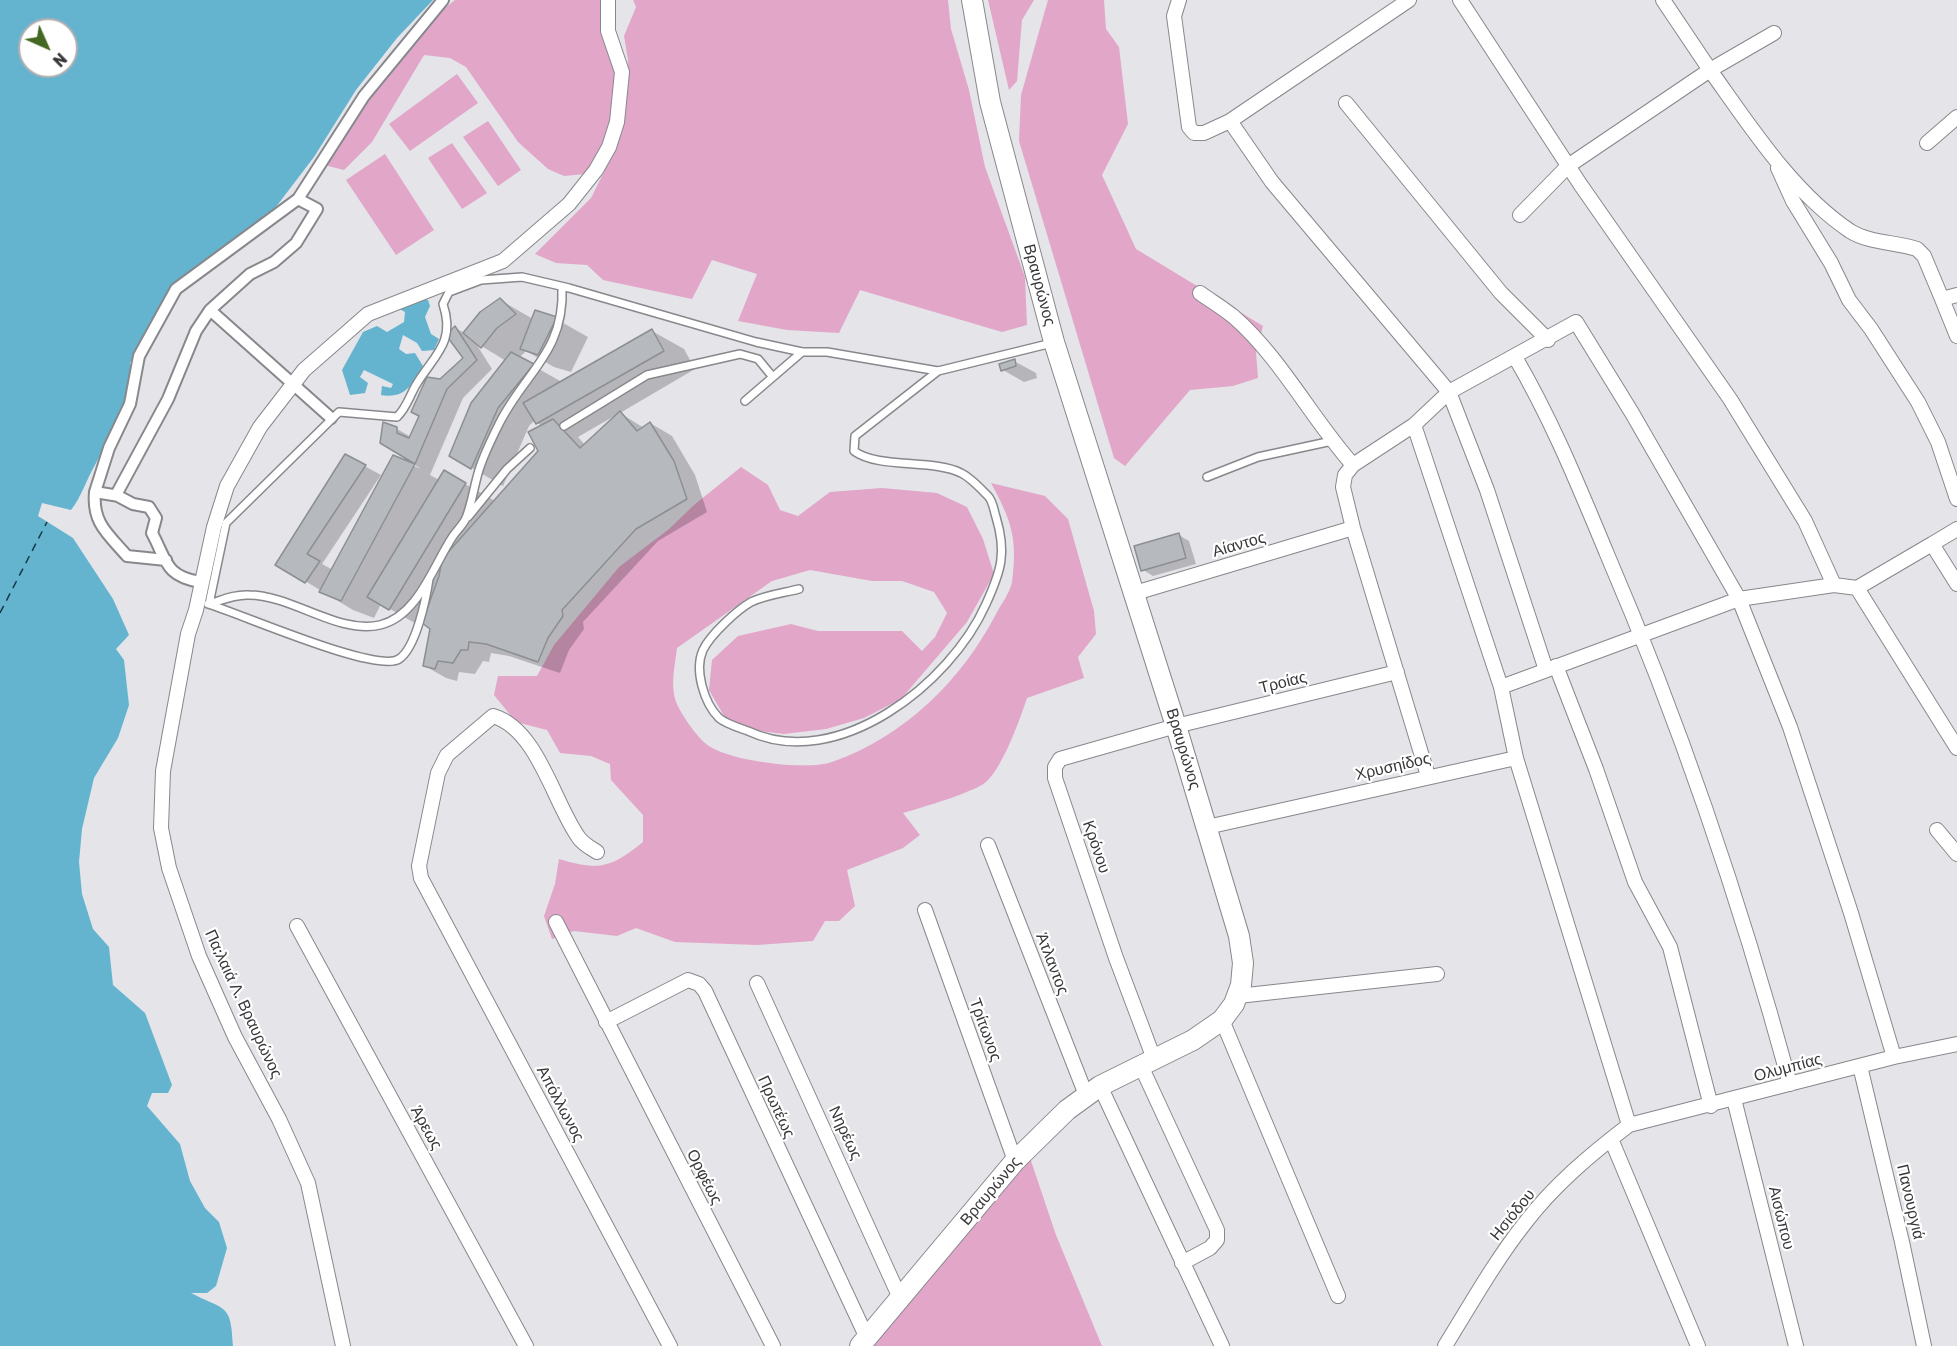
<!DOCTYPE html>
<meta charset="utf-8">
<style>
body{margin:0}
#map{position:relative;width:1957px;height:1346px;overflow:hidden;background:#e4e4e9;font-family:Rubik,sans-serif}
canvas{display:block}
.north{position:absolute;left:18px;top:18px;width:60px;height:60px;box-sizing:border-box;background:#fff;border:2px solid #afafb0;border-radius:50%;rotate:135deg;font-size:16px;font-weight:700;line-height:24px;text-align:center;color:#38383a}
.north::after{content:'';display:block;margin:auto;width:21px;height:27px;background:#426822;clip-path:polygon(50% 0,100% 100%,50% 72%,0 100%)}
</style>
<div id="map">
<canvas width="1957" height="1346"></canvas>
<div class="north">N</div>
</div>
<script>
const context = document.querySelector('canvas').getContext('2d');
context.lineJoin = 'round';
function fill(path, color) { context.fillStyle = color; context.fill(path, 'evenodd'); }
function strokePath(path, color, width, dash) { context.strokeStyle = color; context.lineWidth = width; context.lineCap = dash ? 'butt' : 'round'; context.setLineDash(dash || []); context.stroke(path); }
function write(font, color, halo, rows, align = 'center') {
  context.font = font + ' Rubik,sans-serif'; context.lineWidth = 4.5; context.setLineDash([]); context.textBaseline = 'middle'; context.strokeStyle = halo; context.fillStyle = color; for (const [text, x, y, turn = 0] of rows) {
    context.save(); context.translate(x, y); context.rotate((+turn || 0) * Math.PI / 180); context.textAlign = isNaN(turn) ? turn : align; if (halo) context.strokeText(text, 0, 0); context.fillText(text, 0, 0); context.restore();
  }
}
fill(new Path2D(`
 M 455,0 L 604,0 C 611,38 621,77 614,116 C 611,137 596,157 585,174 L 564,176 L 548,169 L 518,142 L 466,67 L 450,58 L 424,55 L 372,142 L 344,170 L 328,166 L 331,141 L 365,87 L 400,44 Z
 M 633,0 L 948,0 L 951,29 L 969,90 L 985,167 L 1025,277 L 1027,325 L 1002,332 L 860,290 L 839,333 L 787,330 L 738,321 L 757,274 L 712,260 L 692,299 L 603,280 L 587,265 L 556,263 L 535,254 L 591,198 L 614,152 L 626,112 L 628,60 L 624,36 L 636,7 Z
 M 988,0 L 1034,0 L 1022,20 L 1017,81 L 1009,90 Z
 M 1048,0 L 1104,0 L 1106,29 L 1119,47 L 1128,124 L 1102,175 L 1136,249 L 1263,326 L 1256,353 L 1258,378 L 1233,386 L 1190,390 L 1125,466 L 1114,458 L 1019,141 L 1021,95 Z
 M 457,74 L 478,103 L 410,151 L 389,124 Z
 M 488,121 L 521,170 L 498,186 L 463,137 Z
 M 452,143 L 487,193 L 462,209 L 428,158 Z
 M 385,154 L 434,230 L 396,255 L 346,180 Z
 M 741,467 L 768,485 L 780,510 L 798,516 L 830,492 L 882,488 L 937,493 L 967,507 L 983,539 L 994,574 L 967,622 L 901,699 L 864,718 L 826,729 L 784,734 L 750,730 L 724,716 L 709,690 L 712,660 L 738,636 L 791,624 L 818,631 L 902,631 L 922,651 L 935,637 L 947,613 L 934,592 L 902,581 L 872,581 L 810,570 L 772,581 L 677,648 C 675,666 670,684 676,702 C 681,714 695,734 705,743 C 724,761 807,771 832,762 C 904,737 961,681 996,614 C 1001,604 1010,593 1012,582 C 1018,538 1011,520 991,483 L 1045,496 L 1068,519 L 1094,611 L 1096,634 L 1078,657 L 1084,678 L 1027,698 C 1020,719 1003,767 986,782 C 975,792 920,808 903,813 L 920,835 L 903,848 L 847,870 L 855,906 L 839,921 L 825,921 L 813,941 L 757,945 L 675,942 L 636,928 L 617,936 L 574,931 L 552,939 L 544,916 L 555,884 L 559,859 C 599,871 611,868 643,842 L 643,815 L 611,780 L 610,764 L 591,756 L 560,753 L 547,730 L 516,722 L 494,695 L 498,676 L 537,676 L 554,645 L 619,567 L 669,529 L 694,505 Z
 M 1027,1149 L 1056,1235 L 1102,1346 L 860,1346 Z`), '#e2a6c9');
fill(new Path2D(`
 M 0,0 L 433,0 L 397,38 L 356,90 L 314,157 L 269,216 L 244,231 L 210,261 L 170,290 L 130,363 C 140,399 111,434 95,465 C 86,480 82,496 71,510 L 42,503 L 38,516 L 73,538 L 113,599 L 129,635 L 116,649 L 124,660 L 129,705 L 118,738 L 94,778 L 82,829 L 79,862 L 82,894 L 93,929 L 109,947 L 113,985 L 145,1013 L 172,1085 L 168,1093 L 152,1093 L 147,1106 L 180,1144 L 190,1181 L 205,1208 L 219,1222 L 227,1248 L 216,1286 L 207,1293 L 191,1293 C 226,1311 231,1303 233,1346 L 0,1346 ZM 30,30 L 66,30 L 66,66 L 30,66 Z
 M 418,297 L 428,300 L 430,306 L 425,317 L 431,334 L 439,339 L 434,350 L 422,351 L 417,343 L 403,335 L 399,349 L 406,354 L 415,353 L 423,366 C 412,385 405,399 381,395 L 382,386 L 391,388 L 393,384 L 364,370 L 360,377 L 368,383 L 365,393 L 350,395 L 342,370 L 363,332 L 377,326 L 387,332 L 404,322 L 405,312 L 398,308 Z`), '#65b4cf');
fill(new Path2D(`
 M 500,300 L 533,319 L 556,319 L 588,337 L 571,372 L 554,367 L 526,351 L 519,358 L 562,382 L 652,331 L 684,349 L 695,369 L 620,413 L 644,428 L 650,423 L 672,436 L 695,475 L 707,512 L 658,541 L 583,622 L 584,629 L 569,650 L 560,673 L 509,656 L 491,653 L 489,662 L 483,661 L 475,674 L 459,672 L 457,681 L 446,678 L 425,666 L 432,629 L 424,623 L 422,627 L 381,604 L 374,618 L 353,610 L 277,564 L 346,456 L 381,475 L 322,564 L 333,570 L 394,457 L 421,469 L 382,442 L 397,429 L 411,437 L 440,381 L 464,358 L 455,328 L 465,333 ZM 475,342 L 506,361 L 451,456 L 503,486 L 529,426 L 535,420 L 542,427 L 540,451 L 495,501 L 444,472 L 439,480 L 430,475 L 463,398 L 492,369 ZM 616,415 L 585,445 L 578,437 Z
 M 1014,361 L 1036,373 L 1037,378 L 1024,382 L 1003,370 Z
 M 1179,535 L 1189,541 L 1196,564 L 1153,576 L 1143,570 Z`), '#0003');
strokePath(new Path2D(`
 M 0,613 L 47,522`), '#163a47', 1.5, [8, 6]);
const building = new Path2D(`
 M 500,298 L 516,314 L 497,328 L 481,348 L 463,333 L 480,312 Z
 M 535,310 L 557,317 L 538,355 L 520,349 Z
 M 455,326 L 477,360 L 447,389 L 415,464 L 380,443 L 383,422 L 397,427 L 397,433 L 409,438 L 419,416 L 411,412 L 427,377 L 440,379 L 463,358 L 446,335 Z
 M 652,329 L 664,351 L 536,424 L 523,403 Z
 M 511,352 L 534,364 L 498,408 L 471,469 L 449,456 L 471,403 Z
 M 1015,359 L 1016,366 L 1001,371 L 999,364 Z
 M 620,411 L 637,431 L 650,422 L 674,461 L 687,499 L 636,529 L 562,610 L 563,616 L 548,638 L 538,662 L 486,644 L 469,642 L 468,650 L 461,650 L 453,663 L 438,661 L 435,669 L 423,666 L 430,629 L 422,623 L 439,576 L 442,559 L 538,451 L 528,432 L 553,419 L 580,448 Z
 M 345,454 L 366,465 L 307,554 L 320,561 L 305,583 L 275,565 Z
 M 393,455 L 415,464 L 341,601 L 319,592 Z
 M 444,470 L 466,483 L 389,610 L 367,597 Z
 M 1179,533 L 1186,558 L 1141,571 L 1134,546 Z`);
fill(building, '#b6b9bd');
strokePath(building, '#8c8f92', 1.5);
const service = new Path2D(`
 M 562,287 C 565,352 525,372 499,424 C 492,438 484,454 479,470 C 474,486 472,503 466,518 C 463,525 457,530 453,536 C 433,566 418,616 380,625 C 339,635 292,595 249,595 C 235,594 222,600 209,604 L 226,523 L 339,412 L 397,417 C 407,407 409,397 416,385 C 434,355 456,343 443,304 L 449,292 L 481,280 L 522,277 L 569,288 L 756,342 L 802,352 L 827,352 L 938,371 L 1052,343
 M 745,401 L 802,352
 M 564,426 L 647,375 L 740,354 L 758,359 L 772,376
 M 1207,477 L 1258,457 L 1332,441
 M 468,517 L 507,469 L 530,448
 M 799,589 C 783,593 766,595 751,602 C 737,610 710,635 703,650 C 694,670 704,703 719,718 C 726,724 740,728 748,731 C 838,773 951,683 986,604 C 1001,571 1007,553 996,517 C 994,511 993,501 988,496 C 981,489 970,477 961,473 C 934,459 878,469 854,451 L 855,436 L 938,371
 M 208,604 C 239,613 377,674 399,659 C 416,648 426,599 429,579`);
const pedestrian = new Path2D(`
 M 210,310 L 250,274 L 274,262 L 296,243 L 317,209 L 298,199 L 364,96 L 443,0
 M 95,492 C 92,523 108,534 127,556 L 166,560
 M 119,496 L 95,492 L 109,448 L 130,404 L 139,356 L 176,289 L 298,199
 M 200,582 C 165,576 167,561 152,533 L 156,518 L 149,507 L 133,504 L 116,495 L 168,399 L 196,331 L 210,310 L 331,418`);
const minor = new Path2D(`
 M 1179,0 L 1174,16 L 1189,127 L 1194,133 L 1204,133 L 1230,121
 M 1409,0 L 1230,121 L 1272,182 L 1449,392 L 1487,490 L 1546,670
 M 1460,0 L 1580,184 L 1730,399 L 1805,521 L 1834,585
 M 1774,33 L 1710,70 C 1750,126 1792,192 1850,231 C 1869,243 1896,242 1917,249 L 1924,256 L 1942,299 L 1957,295
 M 1346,103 L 1501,293 L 1548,340
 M 1927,143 L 1957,117
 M 1778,168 L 1793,201 L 1831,263 L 1849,300 L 1871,329 L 1918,402 L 1938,442 L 1957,499
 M 1520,215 L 1568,166 L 1710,70 L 1663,0
 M 1200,293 C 1211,301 1223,308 1234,317 C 1280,357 1312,419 1353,465
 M 1942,299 L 1957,336
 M 1515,357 C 1552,420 1579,487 1607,554 C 1681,726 1741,904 1790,1084
 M 1414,425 L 1501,687 L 1739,599 L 1790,727 L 1851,913 L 1894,1057
 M 1932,544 L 1957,529
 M 1857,588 L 1932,544 L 1957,584
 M 1135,593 L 1353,528
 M 1556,666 L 1596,769 L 1635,882 L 1670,947 L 1711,1106
 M 1516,758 L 1629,1125
 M 1428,776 L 1353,528 L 1343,487 L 1345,475 L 1353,465 L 1414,425 L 1449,392 L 1576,322 L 1632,413 L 1739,599 L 1834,585 L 1857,588 L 1957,748
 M 1207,827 L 1516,758 L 1501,687
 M 1937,830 L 1957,854
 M 988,845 L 1086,1095
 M 597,852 C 591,848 583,844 579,838 C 554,804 538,729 493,716 L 447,755 L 438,773 L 419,866 L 421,878 L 670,1346
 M 925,910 L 1015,1161
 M 556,922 L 773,1346
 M 297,926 L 526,1346
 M 757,983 L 900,1298
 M 1238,996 L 1437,974
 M 1222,1020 L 1338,1296
 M 606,1022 L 688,980 L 699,984 L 705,991 L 867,1338
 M 1154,1059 L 1116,958 L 1055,778 L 1055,767 L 1060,759 L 1176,726 L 1397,672
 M 1141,1066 L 1217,1230 L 1217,1240 L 1210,1248 L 1182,1263
 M 1860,1066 L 1902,1242 L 1924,1346
 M 1100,1086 L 1222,1346
 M 1734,1099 L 1796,1346
 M 1611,1139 L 1698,1346
 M 343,1346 L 308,1183 L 279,1119 L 235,1037 L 199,956 L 169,868 L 161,828 L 163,771 L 188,634 L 196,610 L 214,527 L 227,486 L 260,427 L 304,370 L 368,314 L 503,261 L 569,204 L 596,170 L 609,147 L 617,122 L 622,72 L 608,31 L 608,0
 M 1445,1346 C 1471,1304 1495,1261 1525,1223 C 1554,1185 1591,1154 1629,1125 L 1894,1057 L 1957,1044`);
const secondary = new Path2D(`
 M 860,1346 L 1015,1161 L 1067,1110 L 1100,1086 L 1193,1040 L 1222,1020 L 1234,1004 L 1241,985 L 1243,963 L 1239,936 L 1176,726 L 1054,342 L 990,102 L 972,0`);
strokePath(service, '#87888c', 10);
strokePath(pedestrian, '#87888c', 14);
strokePath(minor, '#87888c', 16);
strokePath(secondary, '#87888c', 22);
strokePath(service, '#fff', 7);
strokePath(pedestrian, '#fff', 10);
strokePath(minor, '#fff', 14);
strokePath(secondary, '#fff', 20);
write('16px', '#38383a', '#fff', [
 ["Βραυρώνος",1039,285,75],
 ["Αίαντος",1239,545,-16],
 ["Τροίας",1283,683,-14],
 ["Βραυρώνος",1183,749,73],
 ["Χρυσηίδος",1393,767,-13],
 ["Κρόνου",1096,847,71],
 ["Άτλαντος",1052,964,69],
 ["Πα;λαιά Λ. Βραυρώνος",243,1004,65],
 ["Τρίτωνος",985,1030,70],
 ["Ολυμπίας",1788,1068,-15],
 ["Απόλλωνος",560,1104,62],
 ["Πρωτέως",776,1107,65],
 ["Άρεως",426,1128,61],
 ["Νηρέως",845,1133,65],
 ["Ορφέως",704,1177,63],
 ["Βραυρώνος",991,1191,-50],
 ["Πανουργιά",1910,1202,77],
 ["Ησιόδου",1513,1215,-51],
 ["Αισώπου",1781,1218,76]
]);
</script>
